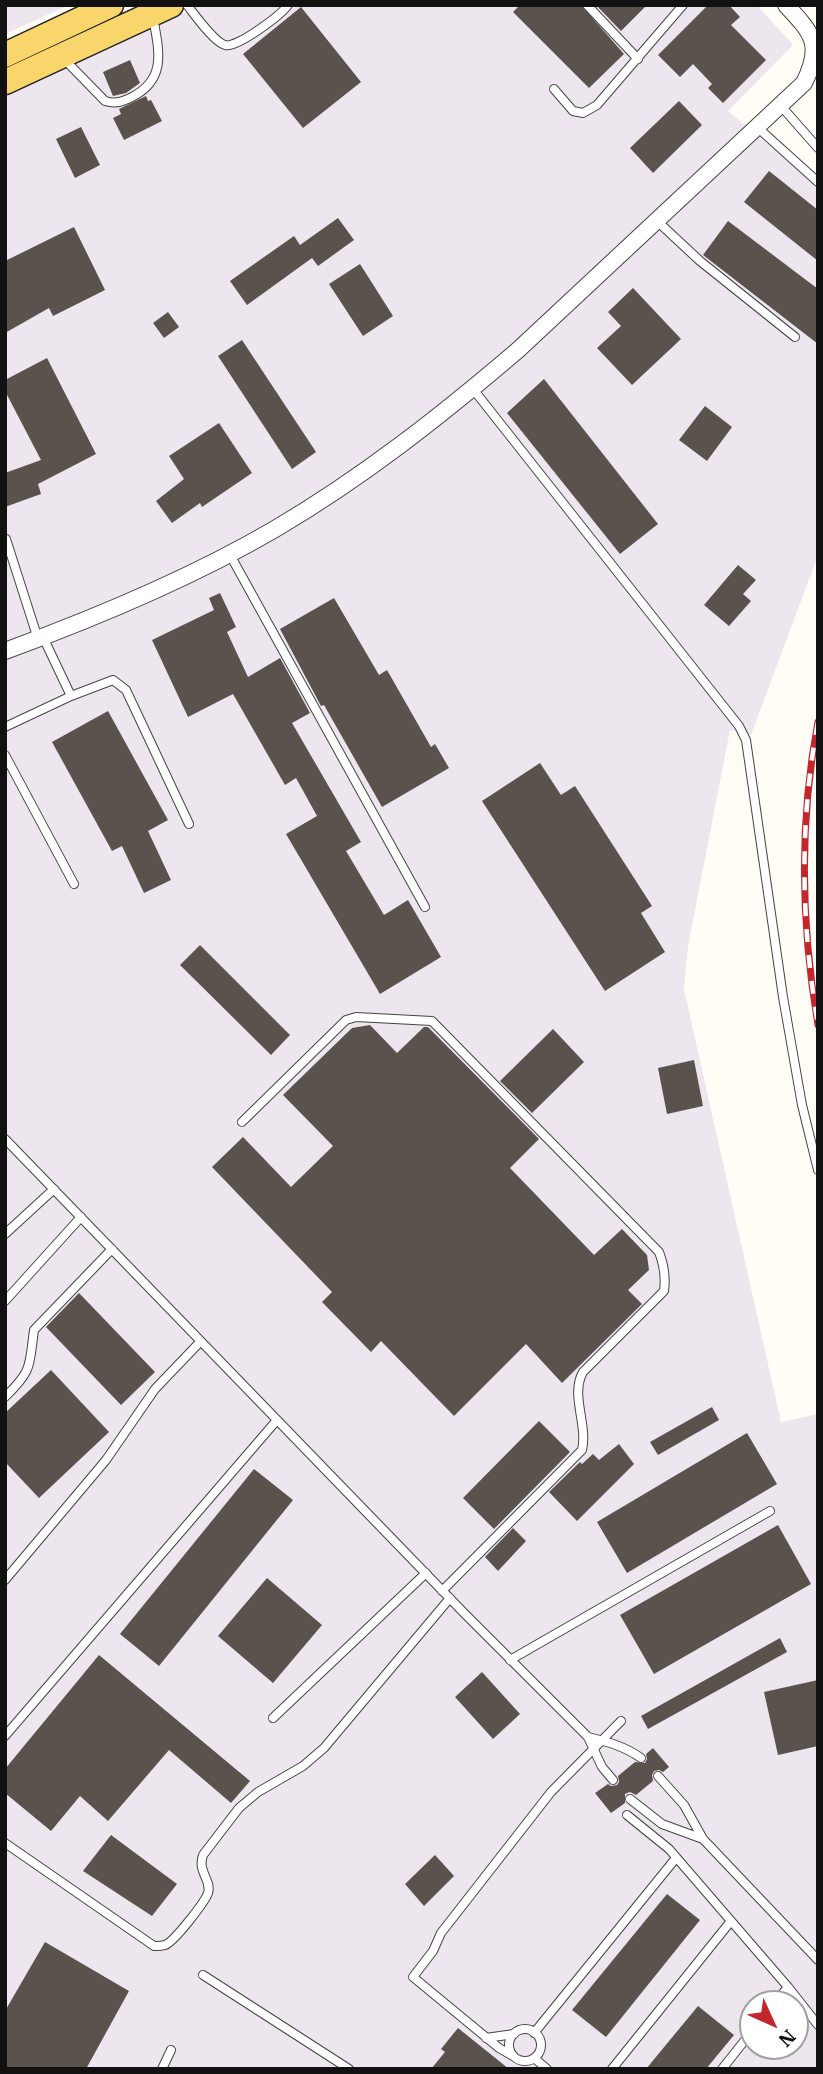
<!DOCTYPE html>
<style>
body{margin:0}
#map{position:relative;width:823px;height:2074px;overflow:hidden;background:#fffdf5;font-family:"IBM Plex Serif",serif}
canvas{display:block}
.frame{position:absolute;inset:0;border:7px solid #111;pointer-events:none}
.north{position:absolute;left:739px;top:1990px;width:70px;height:70px;box-sizing:border-box;background:#fff;border:2px solid #a0a0a0;border-radius:50%;rotate:135deg;font-size:19px;font-weight:700;line-height:28px;text-align:center;color:#111}
.north::after{content:'';display:block;margin:auto;width:24px;height:32px;background:#c4262e;clip-path:polygon(50% 0,100% 100%,50% 72%,0 100%)}
</style>
<div id="map">
<canvas width="823" height="2074"></canvas>
<div class="frame"></div>
<div class="north">N</div>
</div>
<script>
const context = document.querySelector('canvas').getContext('2d');
context.lineJoin = 'round';
function fill(path, color) { context.fillStyle = color; context.fill(path, 'evenodd'); }
function strokePath(path, color, width, dash) { context.strokeStyle = color; context.lineWidth = width; context.lineCap = dash ? 'butt' : 'round'; context.setLineDash(dash || []); context.stroke(path); }
fill(new Path2D(`
 M 5,5 L 69,5 L 5,34 Z
 M 199,5 L 757,5 L 793,45 L 728,111 L 818,186 L 818,555 L 751,735 L 730,730 L 688,946 L 684,989 L 781,1422 L 818,1414 L 818,2069 L 5,2069 L 5,93 L 105,51 ZM 753,2004 L 795,2004 L 795,2046 L 753,2046 Z`), '#eee6ef');
fill(new Path2D(`
 M 520,5 L 581,5 L 624,54 L 589,88 L 513,12 Z
 M 596,5 L 647,5 L 621,31 Z
 M 708,5 L 729,5 L 740,17 L 731,25 L 766,60 L 723,103 L 708,88 L 712,84 L 693,64 L 680,77 L 658,55 Z
 M 301,7 L 361,82 L 303,128 L 243,54 Z
 M 130,60 L 140,83 L 126,93 L 113,96 L 103,72 Z
 M 146,96 L 148,101 L 151,100 L 162,121 L 124,140 L 113,118 L 121,114 L 119,109 Z
 M 679,101 L 702,125 L 653,173 L 630,148 Z
 M 81,127 L 100,165 L 75,178 L 56,139 Z
 M 769,171 L 818,210 L 818,261 L 744,202 Z
 M 338,218 L 354,240 L 318,266 L 312,258 L 247,305 L 230,281 L 294,236 L 300,245 Z
 M 728,221 L 818,289 L 818,344 L 703,255 Z
 M 74,227 L 105,290 L 53,316 L 49,308 L 5,333 L 5,261 Z
 M 360,264 L 393,316 L 363,336 L 329,284 Z
 M 633,288 L 681,339 L 632,385 L 597,348 L 621,326 L 608,312 Z
 M 168,312 L 179,327 L 164,338 L 153,323 Z
 M 242,340 L 316,452 L 292,469 L 218,356 Z
 M 47,358 L 96,454 L 38,484 L 41,494 L 5,507 L 5,473 L 41,460 L 5,391 L 5,380 Z
 M 544,379 L 658,524 L 620,554 L 507,413 Z
 M 705,406 L 732,427 L 707,461 L 679,440 Z
 M 219,423 L 252,473 L 202,507 L 200,503 L 172,523 L 156,501 L 184,479 L 169,456 Z
 M 738,565 L 756,580 L 743,594 L 751,601 L 729,626 L 704,605 Z
 M 220,593 L 236,627 L 227,632 L 248,677 L 280,658 L 310,713 L 292,723 L 361,842 L 346,851 L 384,915 L 408,900 L 441,957 L 380,994 L 286,834 L 317,816 L 296,778 L 285,785 L 233,694 L 188,717 L 152,640 L 214,610 L 209,598 Z
 M 334,598 L 379,675 L 387,670 L 431,747 L 435,744 L 449,768 L 382,807 L 324,705 L 321,706 L 280,629 Z
 M 108,711 L 168,820 L 148,831 L 171,880 L 144,893 L 122,846 L 112,851 L 52,742 Z
 M 540,763 L 561,795 L 575,786 L 652,906 L 641,913 L 665,952 L 605,991 L 482,801 Z
 M 200,945 L 290,1035 L 271,1055 L 180,965 Z
 M 370,1025 L 397,1053 L 424,1027 L 428,1027 L 539,1139 L 510,1168 L 594,1255 L 622,1229 L 647,1255 L 649,1270 L 628,1290 L 642,1304 L 562,1383 L 526,1344 L 454,1416 L 381,1341 L 371,1352 L 322,1302 L 332,1292 L 212,1167 L 243,1137 L 291,1187 L 333,1146 L 283,1095 L 352,1028 Z
 M 553,1029 L 584,1062 L 532,1113 L 500,1081 Z
 M 694,1060 L 703,1106 L 667,1114 L 658,1068 Z
 M 79,1293 L 155,1372 L 121,1405 L 46,1327 Z
 M 51,1370 L 109,1432 L 39,1498 L 5,1462 L 5,1413 Z
 M 712,1407 L 719,1420 L 658,1455 L 650,1442 Z
 M 539,1421 L 570,1452 L 494,1529 L 463,1498 Z
 M 747,1433 L 777,1484 L 627,1573 L 597,1522 Z
 M 619,1444 L 634,1464 L 577,1521 L 549,1492 L 580,1462 L 582,1464 L 593,1454 L 599,1460 Z
 M 254,1469 L 293,1500 L 159,1666 L 120,1634 Z
 M 778,1525 L 811,1584 L 654,1674 L 620,1615 Z
 M 513,1528 L 526,1541 L 498,1571 L 485,1557 Z
 M 267,1578 L 322,1625 L 273,1683 L 218,1636 Z
 M 780,1638 L 787,1652 L 648,1729 L 641,1716 Z
 M 99,1655 L 250,1781 L 231,1803 L 169,1750 L 108,1821 L 80,1796 L 51,1831 L 5,1793 L 5,1769 Z
 M 482,1672 L 520,1714 L 493,1739 L 455,1697 Z
 M 818,1680 L 818,1746 L 778,1755 L 764,1692 Z
 M 653,1748 L 669,1767 L 663,1772 L 659,1770 L 654,1771 L 652,1775 L 653,1781 L 636,1795 L 630,1792 L 625,1794 L 625,1803 L 611,1813 L 595,1793 L 608,1784 L 611,1786 L 617,1785 L 619,1782 L 618,1776 L 635,1762 L 645,1763 L 647,1759 L 646,1754 Z
 M 111,1835 L 177,1884 L 152,1916 L 83,1871 Z
 M 435,1855 L 454,1876 L 424,1906 L 405,1884 Z
 M 667,1894 L 700,1920 L 606,2037 L 572,2010 Z
 M 45,1942 L 129,1991 L 86,2069 L 5,2069 L 5,2011 Z
 M 698,2006 L 734,2035 L 706,2069 L 646,2069 Z
 M 458,2028 L 509,2069 L 431,2069 L 445,2052 L 441,2049 Z`), '#5a524d');
const service = new Path2D(`
 M 187,5 C 195,15 214,42 225,45 C 236,49 281,15 288,5
 M 587,5 L 638,59
 M 64,59 L 105,101 C 116,104 122,102 132,97 C 167,79 159,51 153,17
 M 554,89 L 573,111 L 583,113 L 597,105 L 683,5
 M 781,106 L 818,148
 M 757,127 L 818,182
 M 656,220 L 700,261 L 795,337
 M 473,389 L 739,726 L 746,740 L 783,997 L 802,1105 L 818,1170
 M 6,539 L 38,639
 M 229,553 L 425,907
 M 43,637 L 71,696 L 113,680 L 126,690 L 189,824
 M 5,727 L 71,696
 M 5,755 L 74,884
 M 242,1122 L 346,1020 L 356,1017 L 432,1021 L 659,1252 C 664,1265 666,1277 664,1291 L 583,1372 C 570,1395 588,1424 582,1450 L 442,1591
 M 5,1139 L 464,1613 L 588,1737 L 602,1767 L 613,1780
 M 5,1234 L 54,1189
 M 5,1301 L 81,1217
 M 5,1397 C 33,1370 29,1366 34,1330 L 112,1249
 M 5,1580 L 106,1460 L 155,1389 L 200,1342
 M 510,1660 L 770,1511
 M 273,1718 L 426,1573
 M 5,1736 L 277,1420
 M 588,1737 C 608,1742 624,1746 641,1758
 M 658,1776 L 684,1805 L 703,1839 L 818,1960
 M 630,1799 L 662,1824 L 703,1839
 M 627,1815 L 669,1849 L 788,1987 L 818,2025
 M 5,1843 L 154,1946 C 157,1946 162,1946 165,1945 C 174,1942 205,1902 208,1893 C 212,1880 197,1872 203,1855 L 239,1808 L 258,1792 L 303,1766 L 324,1748 L 450,1598
 M 203,1975 L 349,2069
 M 774,2004 L 788,1987
 M509 2045a16 16 0 1 1 32 0a16 16 0 1 1-32 0Z
 M 534,2033 L 676,1858
 M 486,2038 L 514,2034
 M 513,2056 L 499,2048 L 413,1977 L 433,1951 L 441,1933 L 551,1792 L 621,1721
 M 534,2058 L 547,2069
 M 162,2069 L 171,2050
 M 612,2069 L 731,1921
 M 722,2069 L 753,2030`);
const minor = new Path2D(`
 M 5,651 C 95,618 193,577 275,529 C 362,478 442,415 518,350 L 804,83 C 823,45 813,34 786,5`);
const primary = new Path2D(`
 M 5,55 L 111,5
 M 5,82 L 171,5`);
strokePath(service, '#444', 10);
strokePath(minor, '#444', 18);
strokePath(primary, '#222', 27);
strokePath(service, '#fff', 8);
strokePath(minor, '#fff', 16);
strokePath(primary, '#f9d66b', 24);
const rail = new Path2D(`
 M 818,722 C 799,822 801,925 818,1025`);
strokePath(rail, '#c4262e', 7);
strokePath(rail, '#fff', 4.5, [13]);
</script>
